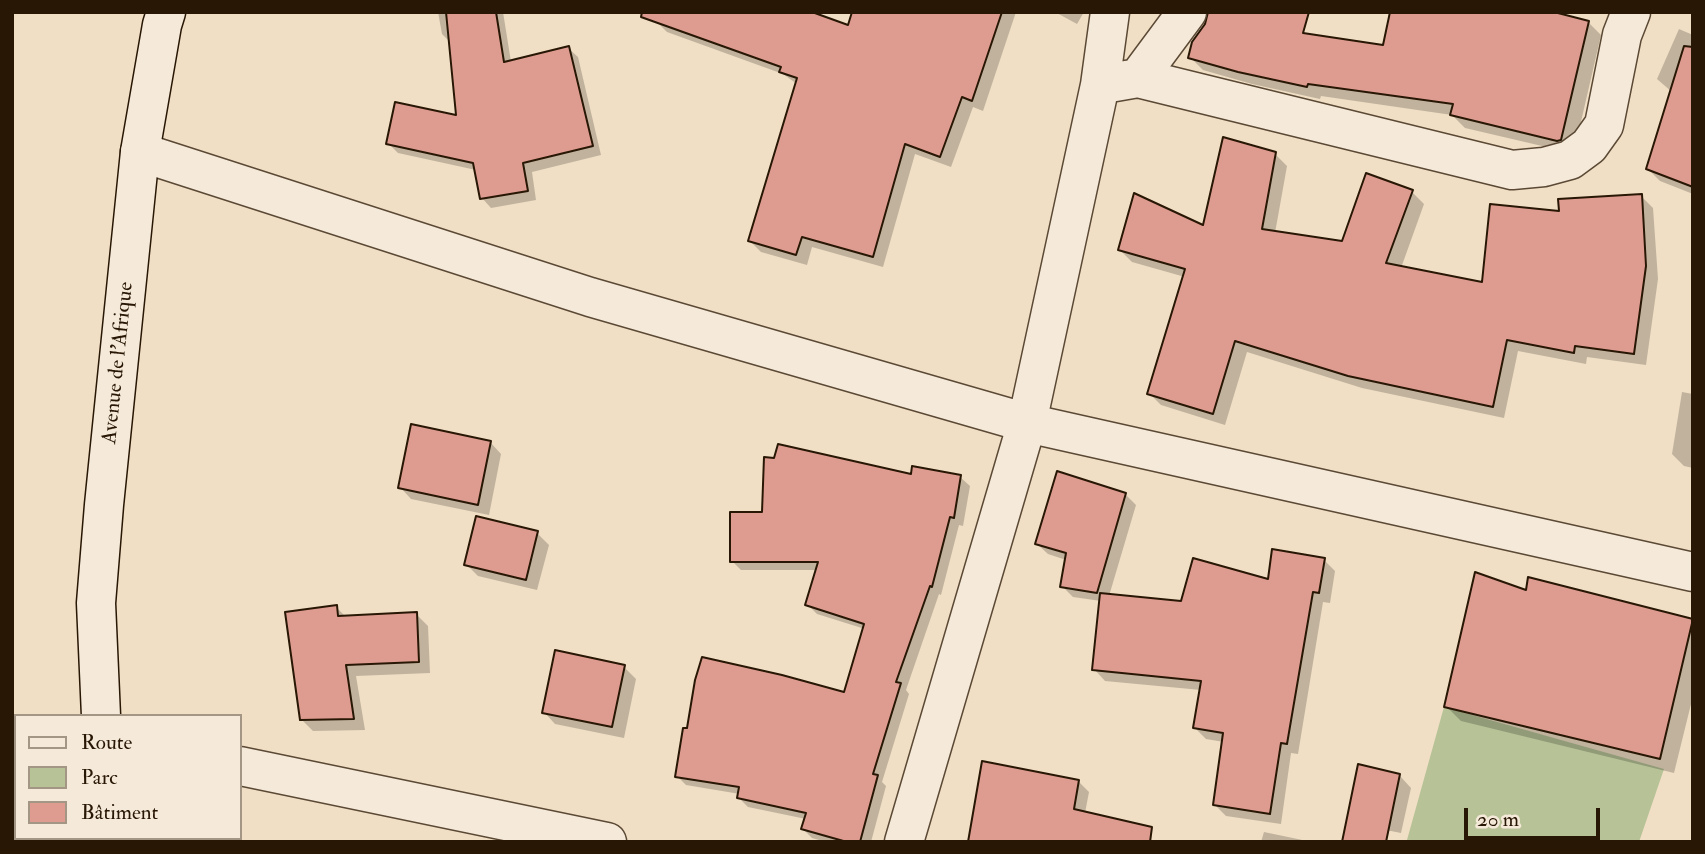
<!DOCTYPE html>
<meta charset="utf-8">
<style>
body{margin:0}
#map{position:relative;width:1705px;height:854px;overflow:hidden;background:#f0dfc5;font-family:"IM FELL Double Pica",serif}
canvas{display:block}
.frame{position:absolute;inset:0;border:14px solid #291705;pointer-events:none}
.legend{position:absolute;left:14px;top:714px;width:228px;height:126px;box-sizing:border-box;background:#f5ead9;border:2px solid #a39684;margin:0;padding:9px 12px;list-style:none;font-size:21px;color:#291705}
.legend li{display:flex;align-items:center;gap:14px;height:35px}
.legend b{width:35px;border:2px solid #a39684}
.scale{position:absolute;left:1464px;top:808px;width:136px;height:32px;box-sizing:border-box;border:4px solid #291705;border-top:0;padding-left:9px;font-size:21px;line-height:24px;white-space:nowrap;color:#291705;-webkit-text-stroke:5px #f5ead9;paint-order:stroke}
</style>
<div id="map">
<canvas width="1705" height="854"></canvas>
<div class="frame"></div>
<ul class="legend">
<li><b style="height:9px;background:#f5ead9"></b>Route</li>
<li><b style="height:19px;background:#b7c297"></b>Parc</li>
<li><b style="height:19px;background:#de9c90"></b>Bâtiment</li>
</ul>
<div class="scale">20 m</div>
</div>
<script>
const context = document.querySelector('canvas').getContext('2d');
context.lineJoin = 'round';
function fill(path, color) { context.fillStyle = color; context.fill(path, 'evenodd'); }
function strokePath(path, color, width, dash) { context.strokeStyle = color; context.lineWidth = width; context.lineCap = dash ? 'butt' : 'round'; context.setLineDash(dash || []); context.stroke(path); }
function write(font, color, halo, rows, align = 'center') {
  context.font = font + ' "IM FELL Double Pica",serif'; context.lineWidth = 6; context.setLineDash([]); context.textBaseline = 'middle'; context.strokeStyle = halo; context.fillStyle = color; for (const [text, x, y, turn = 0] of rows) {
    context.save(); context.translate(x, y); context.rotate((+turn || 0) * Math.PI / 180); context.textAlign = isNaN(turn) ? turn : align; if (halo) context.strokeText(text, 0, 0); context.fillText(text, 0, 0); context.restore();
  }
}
fill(new Path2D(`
 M 1444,707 L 1664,769 L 1639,842 L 1407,840 Z`), '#b7c297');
fill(new Path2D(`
 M 438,12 L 503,12 L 511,62 L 568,48 L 578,57 L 601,155 L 532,172 L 536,200 L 491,208 L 482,198 L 476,170 L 398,153 L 388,143 L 458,118 L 450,42 L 442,34 Z
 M 854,12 L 1016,12 L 983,111 L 973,107 L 951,167 L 915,154 L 883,267 L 812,247 L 807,265 L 761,252 L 750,241 L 797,84 L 783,74 L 667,32 L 656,21 L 849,27 Z
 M 1055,12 L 1084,12 L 1077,24 Z
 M 1588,22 L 1601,35 L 1574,152 L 1572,153 L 1465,128 L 1452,115 L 1321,96 L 1320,99 L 1252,84 L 1203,70 L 1190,57 L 1303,31 L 1308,36 L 1429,64 Z
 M 1679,29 L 1693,35 L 1693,194 L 1660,181 L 1648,169 L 1672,92 L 1657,79 Z
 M 1275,154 L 1287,166 L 1275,233 L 1343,243 L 1412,192 L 1424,204 L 1401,268 L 1484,284 L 1561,213 L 1641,196 L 1653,208 L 1658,279 L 1646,365 L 1587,357 L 1586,364 L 1518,351 L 1504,418 L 1362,388 L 1247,352 L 1225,425 L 1161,405 L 1149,393 L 1185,277 L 1132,262 L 1120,250 L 1204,228 Z
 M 1682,392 L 1693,394 L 1693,468 L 1684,466 L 1672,454 Z
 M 490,442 L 501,454 L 489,515 L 411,499 L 400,487 Z
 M 912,476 L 960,477 L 970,486 L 963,526 L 959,525 L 941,595 L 939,594 L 906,690 L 909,694 L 882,782 L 886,786 L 871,842 L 826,842 L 812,838 L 803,829 L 806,819 L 748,807 L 739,798 L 740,794 L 686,785 L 677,776 L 845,695 L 865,629 L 817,614 L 807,604 L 818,570 L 741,570 L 732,561 L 764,514 Z
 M 1125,494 L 1136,505 L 1109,596 L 1182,603 L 1269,581 L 1324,560 L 1335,571 L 1330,603 L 1323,602 L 1298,754 L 1291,753 L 1281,824 L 1226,816 L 1215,805 L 1224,742 L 1206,739 L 1195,728 L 1201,690 L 1105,681 L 1094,669 L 1101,601 L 1073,597 L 1062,586 L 1066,560 L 1048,554 L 1037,544 Z
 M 537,533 L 549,545 L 537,590 L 478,576 L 466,564 Z
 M 1530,579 L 1693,622 L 1693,696 L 1674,773 L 1461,721 L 1446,706 L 1527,592 Z
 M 336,607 L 347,618 L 416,614 L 428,626 L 430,673 L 356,676 L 365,730 L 313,731 L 301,719 Z
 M 624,667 L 636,679 L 624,738 L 555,724 L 544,712 Z
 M 1400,776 L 1411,788 L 1401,833 L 1361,825 Z
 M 1078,781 L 1089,792 L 1085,813 L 970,842 Z
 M 1264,832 L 1312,842 L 1261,842 Z`), '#0003');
const building = new Path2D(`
 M 446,12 L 496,12 L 504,62 L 569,46 L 593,146 L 523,163 L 528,191 L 480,199 L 473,163 L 386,144 L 395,102 L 456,115 Z
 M 642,12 L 812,12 L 848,25 L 852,12 L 1002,12 L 972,101 L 962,97 L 940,157 L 905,144 L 873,257 L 802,237 L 796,255 L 748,241 L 797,78 L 779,72 L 781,67 L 641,17 Z
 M 1208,12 L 1309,12 L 1303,33 L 1383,45 L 1390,12 L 1554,12 L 1589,21 L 1561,140 L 1557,141 L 1450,115 L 1453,104 L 1308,84 L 1307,87 L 1238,72 L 1188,58 L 1192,42 L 1205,24 Z
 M 1684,46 L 1693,47 L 1693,187 L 1646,169 Z
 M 1223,137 L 1276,152 L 1262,229 L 1342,241 L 1366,173 L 1413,190 L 1386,263 L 1482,282 L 1490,204 L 1559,211 L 1558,199 L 1642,194 L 1646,266 L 1634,354 L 1575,346 L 1574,353 L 1507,340 L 1493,407 L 1348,376 L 1235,341 L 1213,414 L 1147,394 L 1185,269 L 1118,250 L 1134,193 L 1203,225 Z
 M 411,424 L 491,441 L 478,505 L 398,488 Z
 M 778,444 L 911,474 L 912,466 L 961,475 L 954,518 L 950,517 L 932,587 L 930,586 L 896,682 L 901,683 L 873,774 L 878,775 L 860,842 L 847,842 L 801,829 L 806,813 L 737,798 L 739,787 L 675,777 L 683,728 L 687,728 L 695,680 L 702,657 L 782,675 L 844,692 L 864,624 L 805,605 L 818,562 L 730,562 L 730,512 L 762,512 L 764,457 L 774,458 Z
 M 1057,471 L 1126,493 L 1097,593 L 1060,587 L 1066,553 L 1035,544 Z
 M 476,516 L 538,531 L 526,580 L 464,565 Z
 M 1272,549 L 1325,558 L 1319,593 L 1313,592 L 1287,744 L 1281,743 L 1270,814 L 1213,805 L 1223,733 L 1193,728 L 1201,681 L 1092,670 L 1100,593 L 1181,601 L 1193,558 L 1268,579 Z
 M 1475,572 L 1526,590 L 1528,577 L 1693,619 L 1660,759 L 1444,707 Z
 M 337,605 L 338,616 L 417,612 L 419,662 L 346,665 L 354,719 L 300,720 L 285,612 Z
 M 555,650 L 625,665 L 612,727 L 542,713 Z
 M 982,761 L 1079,780 L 1074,809 L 1152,827 L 1150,842 L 968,842 Z
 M 1358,764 L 1400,774 L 1386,842 L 1342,842 Z`);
fill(building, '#de9c90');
strokePath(building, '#291705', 2);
const street = new Path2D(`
 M 1138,78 L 1512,170 L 1544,167 L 1570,160 L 1589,146 L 1604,125 L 1622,35 L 1631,12
 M 1115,82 L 1138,78 L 1187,12
 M 140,152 L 590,297 L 1027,423 L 1693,572
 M 240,766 L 607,842
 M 904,842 L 1027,423 L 1100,85 L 1110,12`);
const secondary = new Path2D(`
 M 101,716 L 96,603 L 104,505 L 140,152 L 162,25 L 166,12
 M 100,842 L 100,838`);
strokePath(street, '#5b4935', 41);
strokePath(secondary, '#291705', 41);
strokePath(street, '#f5ead9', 38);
strokePath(secondary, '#f5ead9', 38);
write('21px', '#291705', '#f5ead9', [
 ["Avenue de l'Afrique",119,363,-84]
]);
</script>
